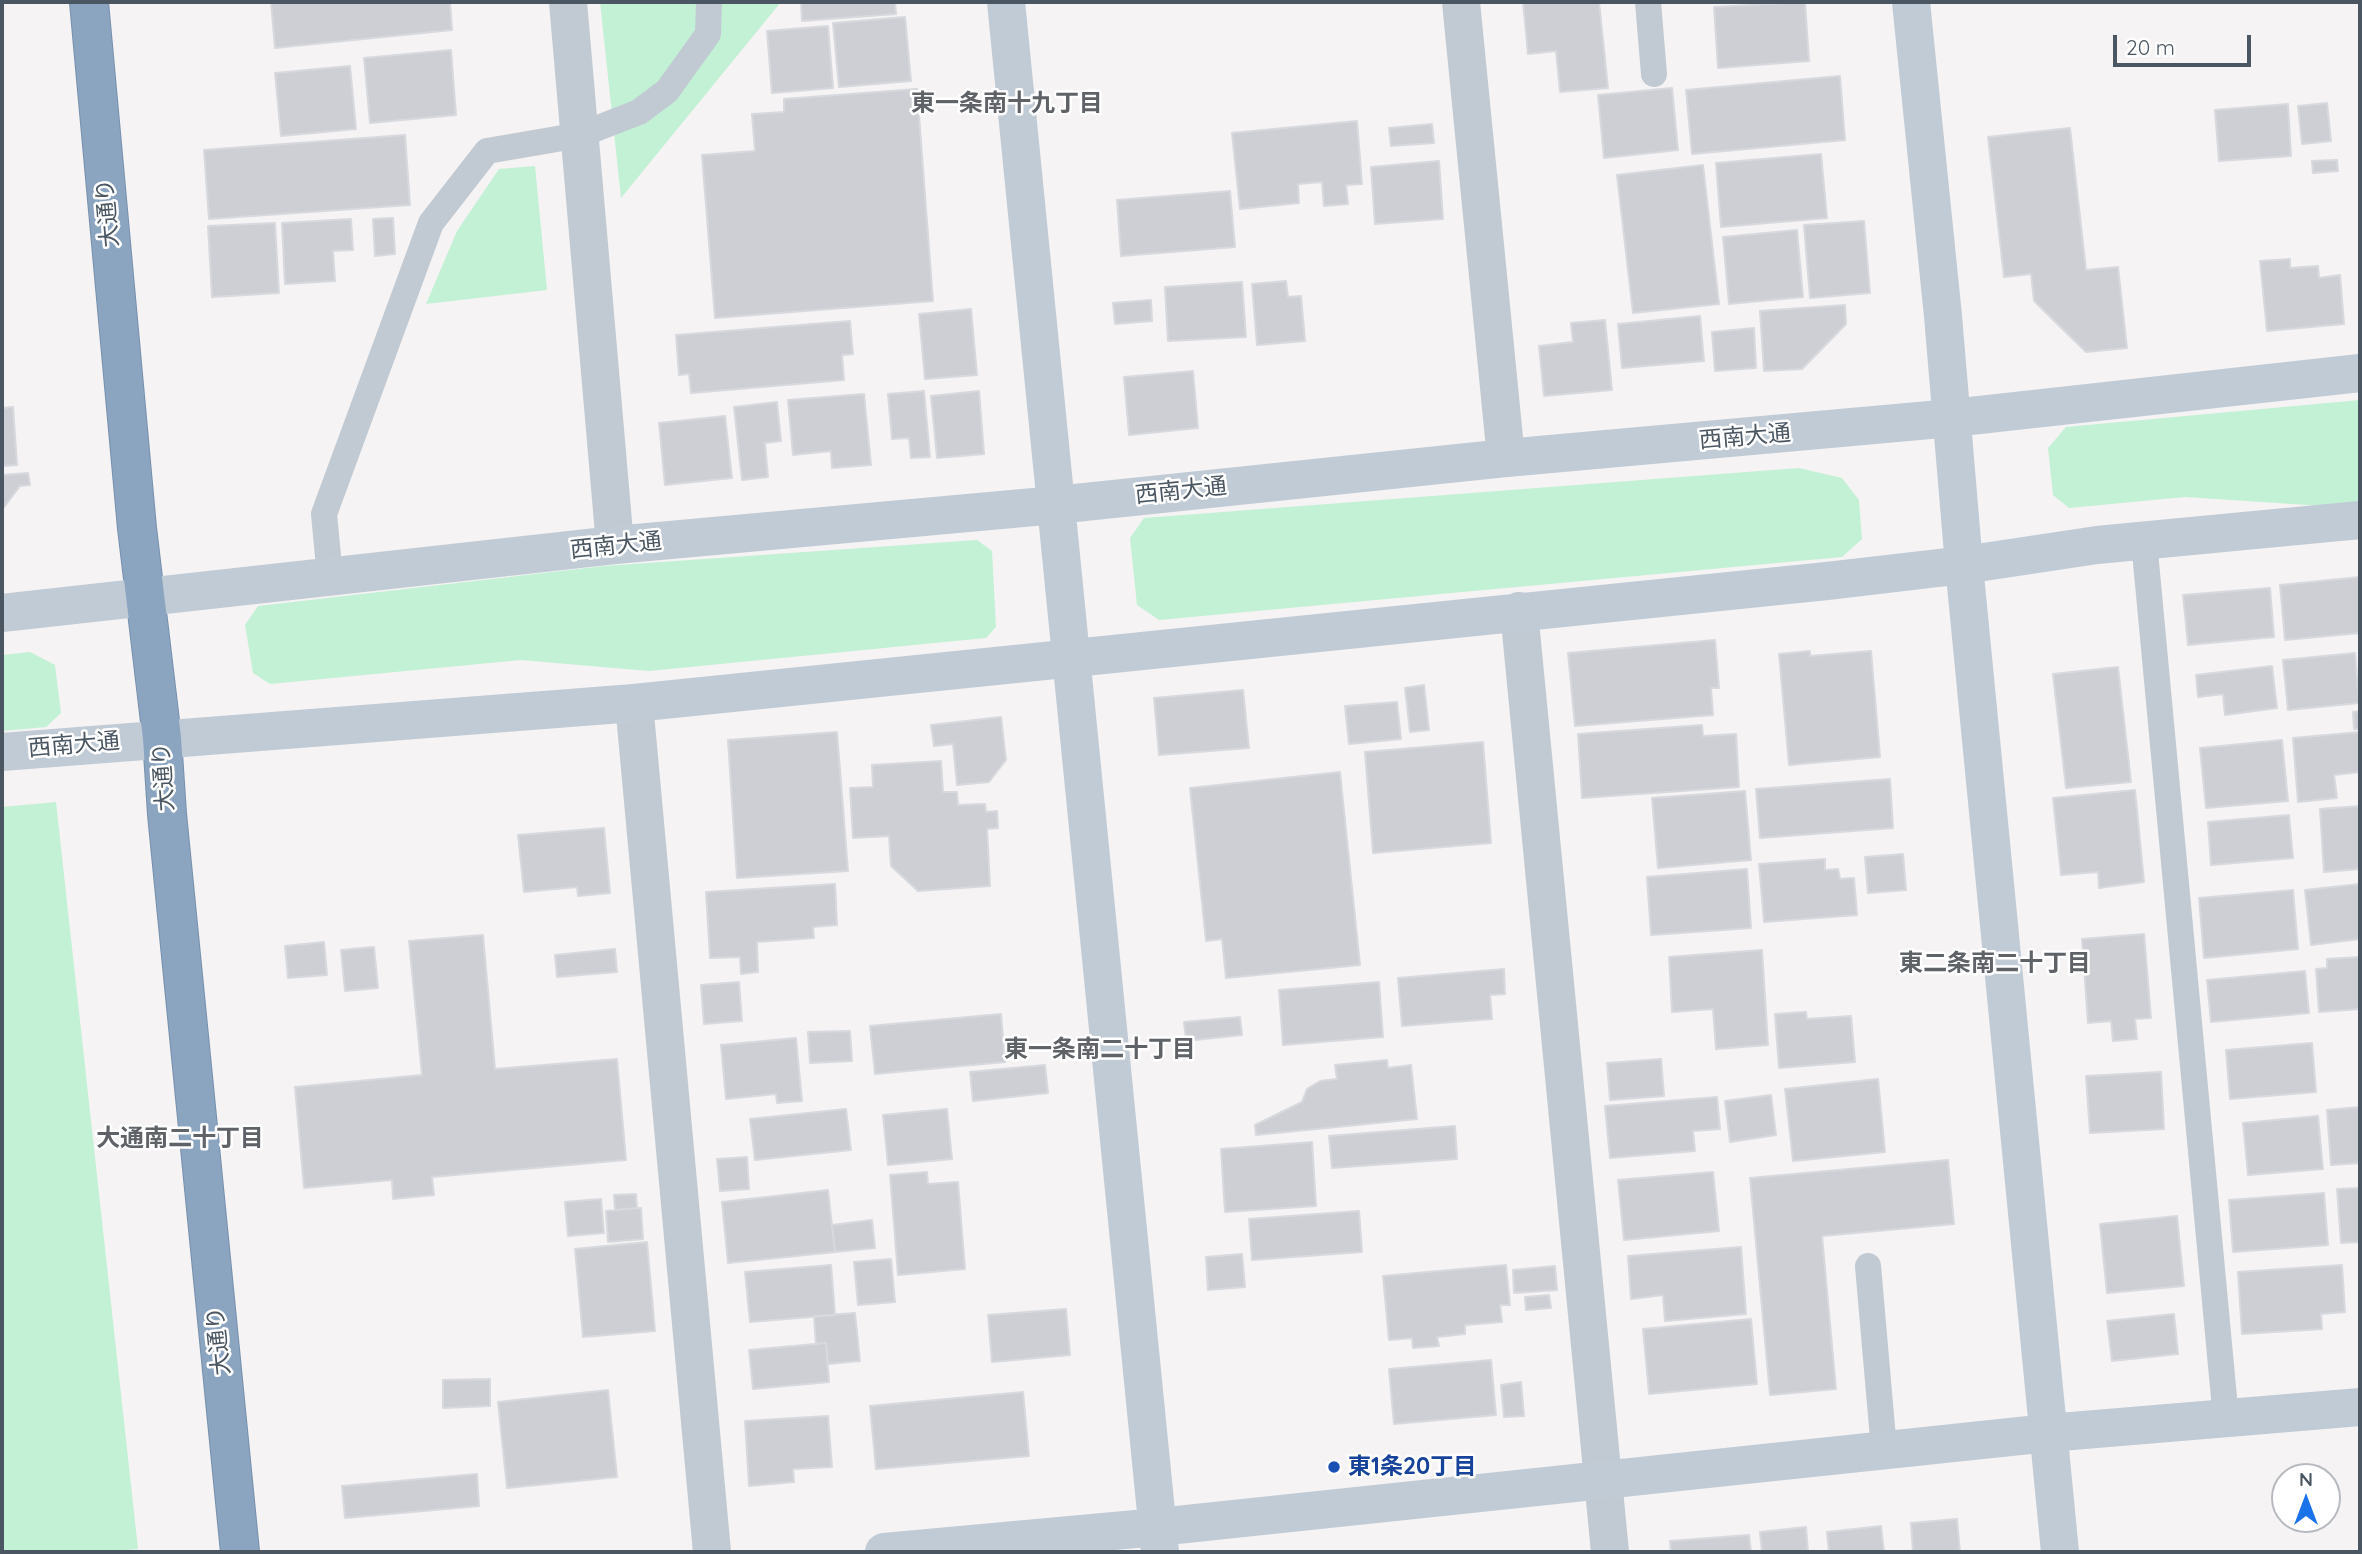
<!DOCTYPE html>
<meta charset="utf-8">
<style>
body{margin:0}
#map{position:relative;width:2362px;height:1554px;overflow:hidden;background:#f5f3f3;font-family:Quicksand,sans-serif}
canvas{display:block}
.frame{position:absolute;inset:0;border:4px solid #4a5661;pointer-events:none}
.north{position:absolute;left:2271px;top:1463px;width:70px;height:70px;box-sizing:border-box;background:#fff;border:2px solid #b7bbc0;border-radius:50%;rotate:0deg;font-size:19px;font-weight:700;line-height:28px;text-align:center;color:#4a5661}
.north::after{content:'';display:block;margin:auto;width:24px;height:32px;background:#1a73e8;clip-path:polygon(50% 0,100% 100%,50% 72%,0 100%)}
.scale{position:absolute;left:2113px;top:35px;width:138px;height:32px;box-sizing:border-box;border:4px solid #4a5661;border-top:0;padding-left:9px;font-size:21px;line-height:24px;white-space:nowrap;color:#4a5661;-webkit-text-stroke:5px #fff;paint-order:stroke}
</style>
<div id="map">
<canvas width="2362" height="1554"></canvas>
<div class="frame"></div>
<div class="north">N</div>
<div class="scale">20 m</div>
</div>
<script>
const context = document.querySelector('canvas').getContext('2d');
context.lineJoin = 'round';
function fill(path, color) { context.fillStyle = color; context.fill(path, 'evenodd'); }
function strokePath(path, color, width, dash) { context.strokeStyle = color; context.lineWidth = width; context.lineCap = dash ? 'butt' : 'round'; context.setLineDash(dash || []); context.stroke(path); }
function write(font, color, halo, rows, align = 'center') {
  context.font = font + ' Quicksand,"Noto Sans JP",sans-serif'; context.lineWidth = 5; context.setLineDash([]); context.textBaseline = 'middle'; context.strokeStyle = halo; context.fillStyle = color; for (const [text, x, y, turn = 0] of rows) {
    context.save(); context.translate(x, y); context.rotate((+turn || 0) * Math.PI / 180); context.textAlign = isNaN(turn) ? turn : align; if (halo) context.strokeText(text, 0, 0); context.fillText(text, 0, 0); context.restore();
  }
}
fill(new Path2D(`
 M 600,2 L 781,2 L 621,198 Z
 M 535,166 L 547,290 L 426,304 L 457,231 L 499,169 Z
 M 2360,400 L 2360,505 L 2338,507 L 2185,497 L 2069,508 L 2053,495 L 2048,448 L 2066,427 Z
 M 1799,468 L 1842,478 L 1859,500 L 1862,539 L 1842,557 L 1159,620 L 1137,605 L 1130,538 L 1144,518 Z
 M 977,540 L 992,551 L 996,627 L 986,638 L 649,671 L 521,660 L 270,684 L 253,673 L 245,625 L 258,606 L 604,566 Z
 M 30,652 L 55,665 L 61,713 L 46,727 L 2,731 L 2,655 Z
 M 56,802 L 138,1549 L 104,1552 L 2,1552 L 2,807 Z`), '#c3f1d5');
const building = new Path2D(`
 M 271,2 L 450,2 L 452,30 L 275,48 Z
 M 801,2 L 895,2 L 896,14 L 802,21 Z
 M 1523,2 L 1599,2 L 1608,88 L 1560,92 L 1556,51 L 1528,54 Z
 M 1805,2 L 1809,61 L 1718,68 L 1714,7 Z
 M 905,17 L 911,81 L 839,87 L 833,23 Z
 M 828,26 L 833,88 L 772,93 L 767,31 Z
 M 451,50 L 456,115 L 370,123 L 364,58 Z
 M 350,66 L 356,129 L 281,136 L 275,73 Z
 M 1840,76 L 1845,140 L 1692,154 L 1686,90 Z
 M 1672,88 L 1678,150 L 1604,158 L 1598,95 Z
 M 917,89 L 933,301 L 715,318 L 702,155 L 755,151 L 752,114 L 784,112 L 784,99 Z
 M 2327,103 L 2331,141 L 2302,144 L 2298,106 Z
 M 2288,104 L 2291,156 L 2219,161 L 2215,110 Z
 M 1357,121 L 1362,184 L 1346,185 L 1348,204 L 1324,206 L 1322,182 L 1298,184 L 1299,203 L 1240,209 L 1232,133 Z
 M 1432,124 L 1434,143 L 1391,146 L 1389,128 Z
 M 2070,128 L 2086,270 L 2118,267 L 2127,348 L 2086,352 L 2034,301 L 2031,274 L 2004,277 L 1988,137 Z
 M 405,135 L 410,205 L 209,219 L 204,150 Z
 M 1821,154 L 1827,218 L 1721,227 L 1716,163 Z
 M 2337,160 L 2338,171 L 2313,173 L 2312,161 Z
 M 1439,161 L 1443,219 L 1375,224 L 1371,167 Z
 M 1703,165 L 1719,304 L 1633,313 L 1617,175 Z
 M 1230,191 L 1235,247 L 1121,256 L 1117,200 Z
 M 393,218 L 395,254 L 375,256 L 373,219 Z
 M 351,219 L 353,250 L 333,251 L 335,281 L 285,284 L 282,223 Z
 M 1864,221 L 1870,293 L 1810,298 L 1804,225 Z
 M 275,223 L 279,293 L 212,297 L 208,226 Z
 M 1797,230 L 1803,297 L 1729,304 L 1723,237 Z
 M 2290,259 L 2290,268 L 2318,266 L 2319,278 L 2340,275 L 2344,324 L 2267,331 L 2260,261 Z
 M 1286,281 L 1288,297 L 1301,296 L 1305,341 L 1257,345 L 1252,284 Z
 M 1242,282 L 1246,337 L 1168,341 L 1165,287 Z
 M 1151,300 L 1152,321 L 1115,324 L 1113,303 Z
 M 1845,305 L 1846,324 L 1802,369 L 1764,371 L 1760,311 Z
 M 971,309 L 977,375 L 925,379 L 919,314 Z
 M 1700,316 L 1704,361 L 1622,368 L 1618,324 Z
 M 1605,320 L 1612,390 L 1544,396 L 1539,346 L 1573,342 L 1571,323 Z
 M 850,321 L 853,354 L 842,355 L 844,380 L 691,393 L 689,374 L 679,375 L 676,335 Z
 M 1754,328 L 1756,368 L 1715,371 L 1712,332 Z
 M 1193,371 L 1198,428 L 1129,435 L 1124,377 Z
 M 924,391 L 930,457 L 911,458 L 909,438 L 892,439 L 888,394 Z
 M 979,391 L 984,454 L 937,458 L 931,396 Z
 M 864,394 L 871,465 L 832,468 L 831,451 L 793,455 L 788,400 Z
 M 777,402 L 781,441 L 765,443 L 768,477 L 742,480 L 734,407 Z
 M 13,407 L 17,465 L 2,466 L 2,408 Z
 M 725,416 L 732,478 L 665,485 L 659,423 Z
 M 28,473 L 30,485 L 20,486 L 2,510 L 2,475 Z
 M 2360,577 L 2360,633 L 2285,640 L 2280,585 Z
 M 2270,588 L 2274,637 L 2188,645 L 2183,595 Z
 M 1715,640 L 1719,688 L 1711,688 L 1713,715 L 1575,726 L 1568,653 Z
 M 1810,651 L 1810,656 L 1871,651 L 1880,757 L 1789,765 L 1779,654 Z
 M 2355,653 L 2359,703 L 2288,710 L 2283,660 Z
 M 2272,666 L 2277,708 L 2225,715 L 2223,694 L 2198,697 L 2196,675 Z
 M 2118,667 L 2131,782 L 2066,788 L 2053,674 Z
 M 1424,685 L 1429,730 L 1410,732 L 1405,688 Z
 M 1243,690 L 1249,748 L 1159,755 L 1154,698 Z
 M 1397,702 L 1401,739 L 1349,744 L 1345,706 Z
 M 2360,711 L 2360,729 L 2354,729 L 2353,712 Z
 M 1001,717 L 1006,760 L 989,782 L 957,785 L 953,744 L 934,746 L 931,725 Z
 M 1702,725 L 1703,736 L 1736,734 L 1739,787 L 1582,798 L 1578,734 Z
 M 837,732 L 848,871 L 737,878 L 728,740 Z
 M 2360,732 L 2360,772 L 2334,775 L 2337,798 L 2298,802 L 2293,738 Z
 M 2282,740 L 2288,801 L 2206,808 L 2200,748 Z
 M 1483,742 L 1491,843 L 1373,853 L 1365,752 Z
 M 941,761 L 943,792 L 957,792 L 958,805 L 985,804 L 986,812 L 997,811 L 998,828 L 987,829 L 990,886 L 918,891 L 891,866 L 889,836 L 853,838 L 850,788 L 873,787 L 872,765 Z
 M 1340,772 L 1360,965 L 1226,978 L 1222,939 L 1206,941 L 1190,788 Z
 M 1890,779 L 1893,828 L 1760,838 L 1756,789 Z
 M 2135,790 L 2144,882 L 2099,888 L 2098,872 L 2061,875 L 2053,798 Z
 M 1745,791 L 1751,860 L 1658,868 L 1652,798 Z
 M 2360,806 L 2360,869 L 2324,872 L 2320,809 Z
 M 2289,815 L 2293,858 L 2211,865 L 2208,822 Z
 M 604,828 L 610,893 L 578,896 L 577,887 L 524,892 L 518,835 Z
 M 1903,854 L 1906,890 L 1868,893 L 1865,857 Z
 M 1825,859 L 1825,870 L 1838,869 L 1840,879 L 1854,878 L 1857,915 L 1764,922 L 1759,864 Z
 M 1747,869 L 1751,928 L 1651,935 L 1647,877 Z
 M 835,884 L 837,925 L 813,927 L 814,938 L 757,942 L 758,972 L 741,974 L 740,957 L 710,958 L 706,892 Z
 M 2360,884 L 2360,939 L 2311,945 L 2305,890 Z
 M 2293,890 L 2298,949 L 2204,958 L 2199,898 Z
 M 2144,934 L 2151,1018 L 2135,1019 L 2137,1039 L 2113,1041 L 2111,1021 L 2088,1023 L 2082,939 Z
 M 483,935 L 495,1069 L 617,1059 L 626,1160 L 432,1177 L 434,1195 L 393,1199 L 392,1180 L 304,1188 L 295,1087 L 422,1075 L 409,941 Z
 M 324,942 L 327,975 L 288,978 L 285,946 Z
 M 374,947 L 378,988 L 345,991 L 341,950 Z
 M 615,949 L 617,972 L 557,977 L 555,955 Z
 M 1762,950 L 1768,1045 L 1716,1049 L 1713,1009 L 1672,1012 L 1669,957 Z
 M 2360,957 L 2360,1009 L 2319,1012 L 2316,969 L 2327,968 L 2327,959 Z
 M 1504,969 L 1505,994 L 1490,995 L 1492,1019 L 1402,1026 L 1398,978 Z
 M 2305,971 L 2309,1013 L 2211,1022 L 2207,980 Z
 M 739,982 L 742,1021 L 704,1024 L 701,985 Z
 M 1379,982 L 1383,1037 L 1283,1045 L 1279,990 Z
 M 1806,1012 L 1807,1019 L 1851,1016 L 1855,1062 L 1779,1068 L 1775,1014 Z
 M 1001,1014 L 1005,1062 L 875,1074 L 870,1026 Z
 M 1240,1017 L 1242,1035 L 1186,1041 L 1184,1022 Z
 M 850,1031 L 852,1061 L 810,1063 L 808,1032 Z
 M 796,1038 L 802,1101 L 777,1103 L 776,1094 L 726,1099 L 721,1045 Z
 M 2312,1043 L 2316,1092 L 2230,1099 L 2226,1050 Z
 M 1661,1059 L 1664,1096 L 1610,1100 L 1607,1063 Z
 M 1387,1060 L 1388,1068 L 1411,1065 L 1417,1119 L 1256,1135 L 1255,1125 L 1302,1102 L 1307,1089 L 1320,1081 L 1337,1079 L 1335,1065 Z
 M 1045,1065 L 1048,1093 L 973,1101 L 970,1072 Z
 M 2161,1072 L 2164,1129 L 2090,1133 L 2086,1076 Z
 M 1878,1079 L 1885,1152 L 1793,1161 L 1785,1089 Z
 M 1771,1095 L 1776,1135 L 1730,1142 L 1725,1101 Z
 M 1717,1097 L 1720,1129 L 1693,1131 L 1695,1151 L 1610,1158 L 1605,1106 Z
 M 2360,1107 L 2360,1163 L 2331,1165 L 2327,1110 Z
 M 846,1109 L 851,1150 L 755,1160 L 750,1119 Z
 M 947,1109 L 952,1159 L 888,1165 L 883,1115 Z
 M 2318,1116 L 2323,1169 L 2248,1175 L 2243,1123 Z
 M 1455,1126 L 1457,1159 L 1332,1168 L 1329,1136 Z
 M 1312,1142 L 1316,1206 L 1225,1212 L 1221,1149 Z
 M 747,1157 L 749,1189 L 720,1191 L 717,1159 Z
 M 1948,1160 L 1954,1224 L 1822,1236 L 1836,1389 L 1770,1395 L 1750,1178 Z
 M 927,1172 L 928,1184 L 958,1182 L 965,1269 L 898,1275 L 890,1175 Z
 M 1713,1172 L 1719,1231 L 1624,1240 L 1618,1180 Z
 M 2360,1188 L 2360,1242 L 2341,1243 L 2337,1189 Z
 M 828,1190 L 835,1252 L 728,1263 L 722,1202 Z
 M 2324,1193 L 2328,1245 L 2233,1252 L 2229,1200 Z
 M 636,1194 L 637,1208 L 615,1210 L 614,1195 Z
 M 601,1199 L 604,1233 L 568,1236 L 565,1202 Z
 M 641,1208 L 643,1239 L 608,1242 L 606,1211 Z
 M 1359,1211 L 1362,1252 L 1252,1260 L 1249,1219 Z
 M 2177,1216 L 2184,1286 L 2107,1293 L 2100,1224 Z
 M 872,1220 L 875,1248 L 835,1252 L 832,1225 Z
 M 647,1242 L 655,1331 L 583,1337 L 575,1249 Z
 M 1741,1247 L 1746,1314 L 1665,1321 L 1663,1295 L 1631,1299 L 1628,1256 Z
 M 1242,1254 L 1245,1287 L 1208,1290 L 1206,1257 Z
 M 891,1259 L 895,1302 L 858,1305 L 854,1262 Z
 M 831,1265 L 835,1315 L 750,1322 L 745,1272 Z
 M 1506,1265 L 1510,1305 L 1500,1305 L 1502,1322 L 1465,1325 L 1465,1334 L 1437,1337 L 1439,1346 L 1413,1348 L 1412,1338 L 1389,1340 L 1383,1276 Z
 M 2342,1265 L 2345,1312 L 2321,1314 L 2322,1329 L 2242,1334 L 2238,1272 Z
 M 1555,1266 L 1557,1290 L 1514,1293 L 1513,1270 Z
 M 1549,1295 L 1551,1308 L 1526,1310 L 1525,1297 Z
 M 1066,1309 L 1070,1355 L 992,1362 L 988,1315 Z
 M 855,1313 L 860,1361 L 828,1364 L 826,1343 L 816,1344 L 814,1316 Z
 M 2174,1314 L 2178,1354 L 2112,1361 L 2107,1321 Z
 M 1751,1319 L 1757,1384 L 1649,1394 L 1643,1329 Z
 M 826,1343 L 829,1382 L 753,1389 L 749,1350 Z
 M 1491,1360 L 1496,1415 L 1394,1424 L 1389,1369 Z
 M 490,1379 L 490,1406 L 443,1408 L 443,1380 Z
 M 1521,1382 L 1524,1416 L 1504,1417 L 1501,1385 Z
 M 608,1390 L 617,1477 L 507,1488 L 498,1402 Z
 M 1023,1392 L 1029,1456 L 876,1469 L 870,1406 Z
 M 828,1416 L 832,1467 L 793,1469 L 794,1482 L 749,1486 L 745,1421 Z
 M 477,1474 L 479,1506 L 345,1518 L 342,1486 Z
 M 1957,1519 L 1960,1552 L 1913,1552 L 1911,1523 Z
 M 1881,1526 L 1884,1552 L 1829,1552 L 1827,1532 Z
 M 1806,1527 L 1808,1552 L 1762,1552 L 1760,1532 Z
 M 1749,1535 L 1751,1552 L 1671,1552 L 1670,1541 Z`);
fill(building, '#cdcfd5');
strokePath(building, '#d7d9de', 2);
const highway = new Path2D(`
 M 89,2 L 137,528 L 162,738 L 167,814 L 240,1552`);
strokePath(highway, '#7690ad', 40);
strokePath(new Path2D(`
 M 1648,2 L 1654,74
 M 2144,541 L 2226,1419
 M 330,577 L 324,514 L 431,223 L 487,151 L 580,135 L 639,112 L 667,91 L 708,34 L 709,2
 M 1868,1266 L 1884,1450`), '#c1cad2', 26);
strokePath(new Path2D(`
 M 568,2 L 615,545
 M 1461,2 L 1506,458
 M 1519,611 L 1610,1552
 M 634,703 L 712,1552`), '#c1cad2', 38);
strokePath(new Path2D(`
 M 1006,2 L 1160,1552
 M 1911,2 L 1943,316 L 1964,565 L 2060,1552
 M 2,613 L 615,545 L 1056,505 L 1506,458 L 1952,418 L 2360,373
 M 2,752 L 634,703 L 1827,581 L 1964,565 L 2097,545 L 2360,520
 M 884,1552 L 1158,1527 L 2048,1433 L 2360,1407`), '#c1cbd6', 38);
strokePath(highway, '#8ba5c1', 38);
for (const [x, y, r, color] of [
 [1334,1467,7,"#1a4fb4"]
]) { const dot = new Path2D(); dot.arc(x, y, r, 0, 2 * Math.PI); context.fillStyle = color; context.fill(dot); strokePath(dot, '#fff', 2.5); }
write('23px', '#4a5661', '#fff', [
 ["大通り",108,213,-95],
 ["西南大通",1745,437,-5],
 ["西南大通",1181,491,-6],
 ["西南大通",616,546,-6],
 ["西南大通",74,745,-5],
 ["大通り",164,777,-94],
 ["大通り",219,1341,-96]
]);
write('bold 23px', '#164399', '#fff', [
 ["東1条20丁目",1348,1467]
], 'left');
write('bold 24px', '#5f6368', '#fff', [
 ["東一条南十九丁目",1007,104],
 ["東二条南二十丁目",1995,964],
 ["東一条南二十丁目",1100,1050],
 ["大通南二十丁目",180,1139]
]);
</script>
